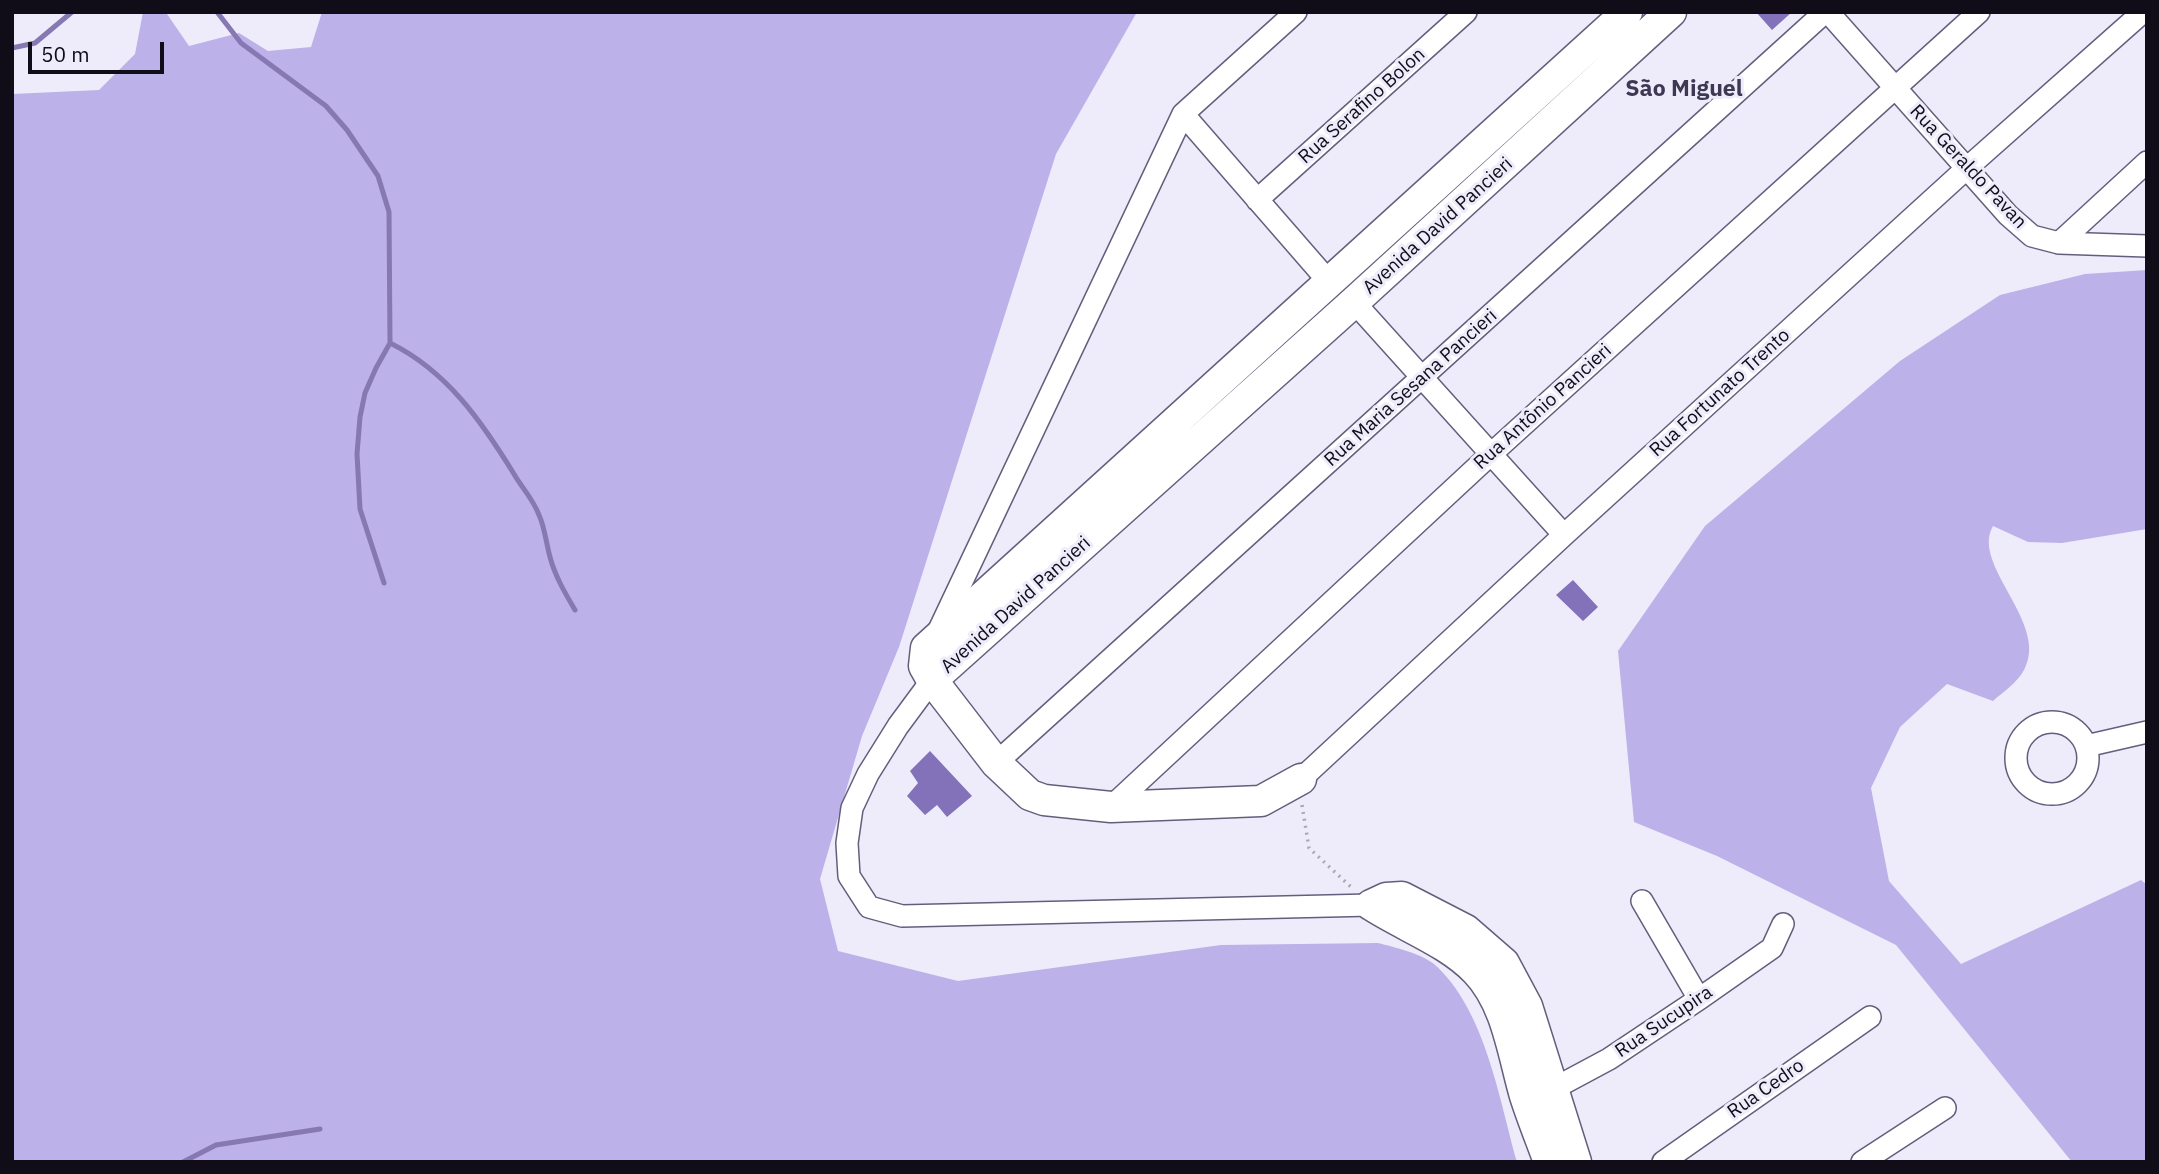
<!DOCTYPE html>
<meta charset="utf-8">
<style>
body{margin:0}
#map{position:relative;width:2159px;height:1174px;overflow:hidden;background:#eeecfa;font-family:"IBM Plex Sans",sans-serif}
canvas{display:block}
.frame{position:absolute;inset:0;border:14px solid #100d19;pointer-events:none}
.scale{position:absolute;left:28px;top:42px;width:136px;height:32px;box-sizing:border-box;border:4px solid #100d19;border-top:0;padding-left:9px;font-size:21px;line-height:24px;white-space:nowrap;color:#100d19;-webkit-text-stroke:5px #eeecfa;paint-order:stroke}
</style>
<div id="map">
<canvas width="2159" height="1174"></canvas>
<div class="frame"></div>
<div class="scale">50 m</div>
</div>
<script>
const context = document.querySelector('canvas').getContext('2d');
context.lineJoin = 'round';
function fill(path, color) { context.fillStyle = color; context.fill(path, 'evenodd'); }
function strokePath(path, color, width, dash) { context.strokeStyle = color; context.lineWidth = width; context.lineCap = dash ? 'butt' : 'round'; context.setLineDash(dash || []); context.stroke(path); }
function write(font, color, halo, rows, align = 'center') {
  context.font = font + ' "IBM Plex Sans",sans-serif'; context.lineWidth = 6; context.setLineDash([]); context.textBaseline = 'middle'; context.strokeStyle = halo; context.fillStyle = color; for (const [text, x, y, turn = 0] of rows) {
    context.save(); context.translate(x, y); context.rotate((+turn || 0) * Math.PI / 180); context.textAlign = isNaN(turn) ? turn : align; if (halo) context.strokeText(text, 0, 0); context.fillText(text, 0, 0); context.restore();
  }
}
fill(new Path2D(`
 M 143,12 L 167,14 L 189,46 L 239,33 L 268,51 L 311,47 L 322,12 L 1137,12 L 1056,154 L 899,647 L 862,736 L 820,879 L 838,951 L 958,981 L 1221,945 L 1378,943 C 1394,947 1422,954 1434,964 C 1485,1009 1499,1098 1517,1162 L 12,1162 L 12,94 L 99,90 L 135,54 Z
 M 2147,270 L 2147,529 L 2062,543 L 2028,542 L 1993,526 C 1970,565 2050,623 2024,670 C 2017,683 2003,692 1993,701 L 1947,684 L 1900,727 L 1871,788 L 1889,881 L 1961,964 L 2141,880 L 2147,885 L 2147,1162 L 2072,1162 L 1896,945 L 1717,856 L 1634,822 L 1618,651 L 1705,526 L 1900,361 L 2000,295 L 2085,274 Z`), '#bdb1e9');
strokePath(new Path2D(`
 M 217,12 L 241,43 L 326,106 L 347,130 L 378,176 L 389,212 L 390,343 L 376,368 L 365,393 L 360,417 L 357,454 L 360,509 L 384,583
 M 12,48 L 35,43 L 72,12
 M 390,343 C 447,371 482,422 514,474 C 522,488 533,499 539,515 C 545,528 546,543 550,557 C 555,576 565,593 575,610
 M 183,1162 L 216,1145 L 320,1129`), '#8678b2', 5);
fill(new Path2D(`
 M 1756,12 L 1792,12 L 1772,30 Z
 M 1573,580 L 1598,607 L 1583,621 L 1556,595 Z
 M 930,751 L 972,796 L 947,817 L 937,805 L 925,815 L 907,796 L 918,783 L 910,771 Z`), '#8371ba');
const street = new Path2D(`
 M 1828,12 L 2008,215 L 2032,236 L 2059,243 L 2147,246
 M 1183,114 L 1330,283
 M 1257,200 L 1466,12
 M 2059,243 L 2147,162
 M 1354,302 L 1564,535
 M 938,632 L 1183,114 L 1296,12
 M 932,680 L 898,726 L 868,774 L 852,808 L 847,843 L 849,876 L 869,907 L 902,916 L 1371,905
 M2016 758a36 36 0 1 1 72 0a36 36 0 1 1-72 0Z
 M 2086,746 L 2147,732
 M 996,763 L 1825,12
 M 1301,779 L 1564,535 L 1967,168 L 2143,12
 M 1111,807 L 1490,455 L 1979,12
 M 1642,901 L 1699,999
 M 1541,1092 L 1553,1089 L 1609,1059 L 1699,999 L 1772,948 L 1783,924
 M 1663,1162 L 1870,1017
 M 1862,1162 L 1945,1108`);
const secondary = new Path2D(`
 M 1627,12 L 926,648 L 924,666 L 932,680 L 1354,302 L 1671,12
 M 932,680 L 996,763 L 1030,795 L 1044,800 L 1111,807 L 1261,801 L 1301,779
 M 1371,905 L 1386,898 L 1402,897 L 1466,930 L 1504,963 L 1527,1006 L 1576,1162
 M 1371,905 C 1405,927 1448,942 1476,971 C 1507,1003 1513,1055 1525,1096 C 1532,1118 1541,1140 1549,1162`);
strokePath(street, '#645e7c', 24);
strokePath(secondary, '#645e7c', 33);
strokePath(new Path2D(`
 M 1302,805 L 1309,848 L 1351,887`), '#aba8b6', 3.5, [2, 5]);
strokePath(street, '#fff', 21);
strokePath(secondary, '#fff', 30);
write('19px', '#100d19', '#eeecfa', [
 ["Rua Serafino Bolon",1362,106,-42],
 ["Rua Geraldo Pavan",1968,167,47],
 ["Avenida David Pancieri",1438,226,-42],
 ["Rua Maria Sesana Pancieri",1411,388,-42],
 ["Rua Fortunato Trento",1720,393,-42],
 ["Rua Antônio Pancieri",1543,407,-42],
 ["Avenida David Pancieri",1016,605,-42],
 ["Rua Sucupira",1664,1022,-34],
 ["Rua Cedro",1766,1089,-35]
]);
write('bold 23px', '#3e3854', '#eeecfa', [
 ["São Miguel",1684,89]
]);
</script>
